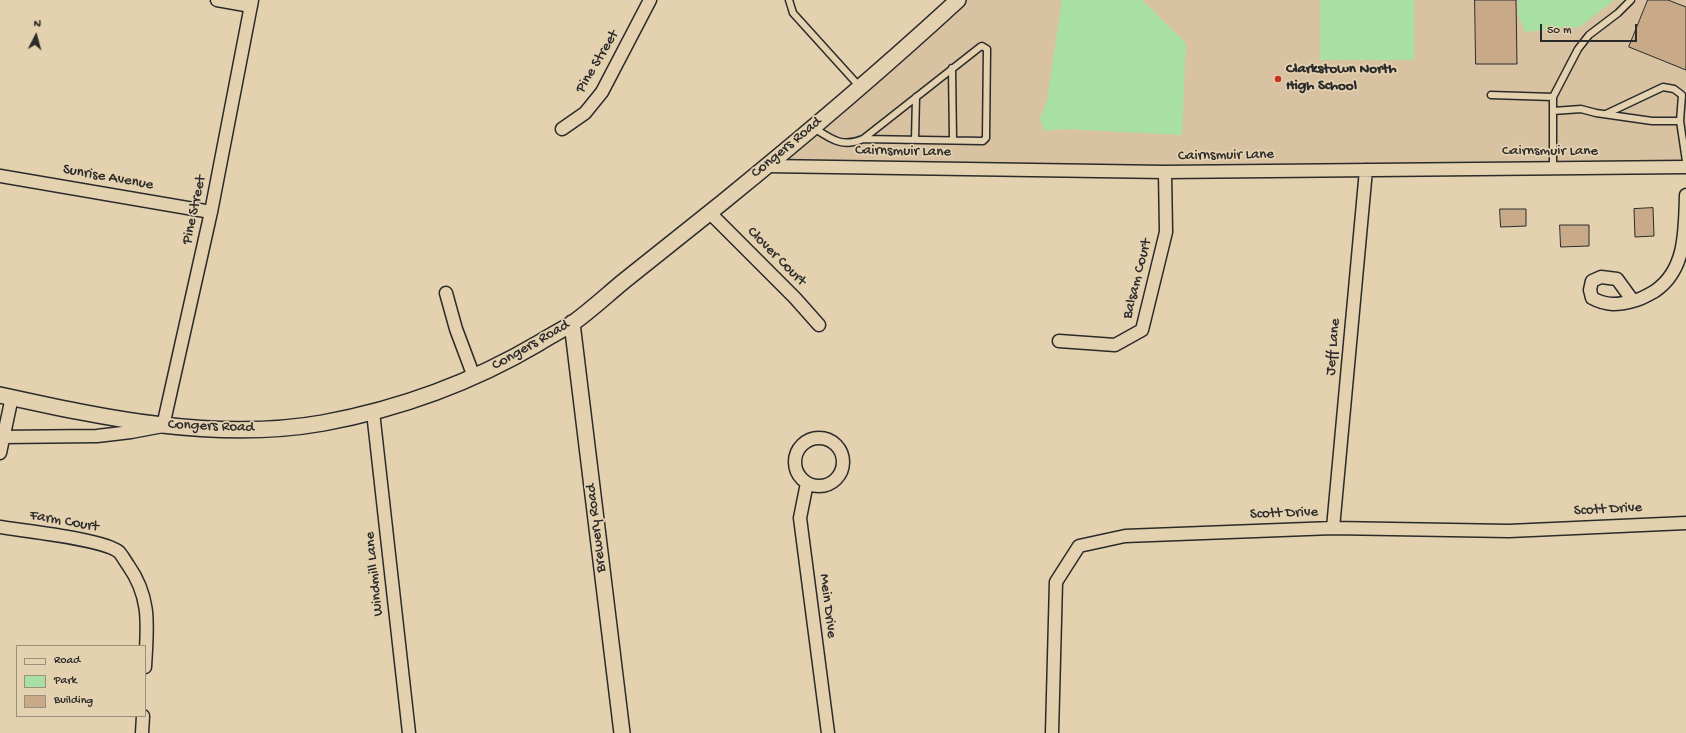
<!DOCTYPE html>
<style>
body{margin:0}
#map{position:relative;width:1686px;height:733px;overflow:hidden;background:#e4d1af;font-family:"Gochi Hand",sans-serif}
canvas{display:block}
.legend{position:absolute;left:16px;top:645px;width:130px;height:72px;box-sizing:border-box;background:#e4d1af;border:1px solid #9a8f7a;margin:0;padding:5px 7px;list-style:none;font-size:12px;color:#2b2b2b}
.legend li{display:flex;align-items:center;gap:8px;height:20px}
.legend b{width:20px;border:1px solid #9a8f7a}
.north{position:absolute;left:16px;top:16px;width:40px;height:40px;-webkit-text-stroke:3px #e4d1af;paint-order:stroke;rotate:6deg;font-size:11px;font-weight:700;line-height:16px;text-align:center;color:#2b2b2b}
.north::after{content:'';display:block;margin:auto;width:14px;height:18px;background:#2b2b2b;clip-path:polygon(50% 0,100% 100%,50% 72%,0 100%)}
.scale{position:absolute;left:1540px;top:24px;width:97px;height:18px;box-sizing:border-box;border:2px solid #2b2b2b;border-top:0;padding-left:5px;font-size:12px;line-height:14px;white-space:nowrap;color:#2b2b2b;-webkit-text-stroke:3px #e4d1af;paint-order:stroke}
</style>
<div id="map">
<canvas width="1686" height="733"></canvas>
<ul class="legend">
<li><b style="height:5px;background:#e4d1af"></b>Road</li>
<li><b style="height:11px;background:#a8dfa2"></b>Park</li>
<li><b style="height:11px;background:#c8aa89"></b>Building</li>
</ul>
<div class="north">N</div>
<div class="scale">50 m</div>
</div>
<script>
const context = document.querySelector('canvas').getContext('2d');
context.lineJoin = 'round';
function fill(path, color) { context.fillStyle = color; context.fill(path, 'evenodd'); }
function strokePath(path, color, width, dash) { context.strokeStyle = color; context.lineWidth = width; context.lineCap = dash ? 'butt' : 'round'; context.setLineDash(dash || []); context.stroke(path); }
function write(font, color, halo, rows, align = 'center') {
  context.font = font + ' "Gochi Hand",sans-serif'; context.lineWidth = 3.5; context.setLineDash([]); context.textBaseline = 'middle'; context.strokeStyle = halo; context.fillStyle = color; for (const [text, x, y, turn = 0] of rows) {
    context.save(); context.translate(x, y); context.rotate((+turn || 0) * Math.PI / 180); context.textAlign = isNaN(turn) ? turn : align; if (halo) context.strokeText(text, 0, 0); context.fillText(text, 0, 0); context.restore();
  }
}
fill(new Path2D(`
 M 958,0 L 1686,0 L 1686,166 L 767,166 Z`), '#d8c2a2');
fill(new Path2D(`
 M 1062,0 L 1142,0 L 1186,43 L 1182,135 L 1065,129 L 1044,131 L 1040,118 L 1047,100 Z
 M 1320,0 L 1414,0 L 1414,60 L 1320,60 Z
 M 1518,0 L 1614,0 L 1580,27 L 1525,32 L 1518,14 Z`), '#a8dfa2');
const building = new Path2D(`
 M 1475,0 L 1516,0 L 1517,64 L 1476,64 Z
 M 1648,0 L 1668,0 L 1686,7 L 1686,70 L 1629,47 Z
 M 1653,208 L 1654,236 L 1635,237 L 1634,209 Z
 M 1500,209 L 1526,209 L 1526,226 L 1501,227 Z
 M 1560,225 L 1589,225 L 1589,246 L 1561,247 Z`);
fill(building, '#c8aa89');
strokePath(building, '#2b2b2b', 1);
const service = new Path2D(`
 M 789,0 L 793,13 L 860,87
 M 952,68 L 953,140
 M 1491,95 L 1553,97 L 1553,168
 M 1553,97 L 1578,49 L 1589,35 L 1618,13 L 1631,0
 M 1553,111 L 1581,109 L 1596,113 L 1652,121 L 1680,121 L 1686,161
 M 1606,114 L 1663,87 L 1674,89 L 1682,95 L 1680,121
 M 814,128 C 831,139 842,148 863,139 L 980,47 L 982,46 L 987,49 L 986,138 L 983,141 L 863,139
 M 915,140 L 916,97`);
const minor = new Path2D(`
 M 217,0 L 251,6
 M 562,129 L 585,113 L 602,92 L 650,0
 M 767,166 L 1165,172 L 1686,167
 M 0,176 L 211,212
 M 710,213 L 795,298 L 819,325
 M 446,293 L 456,329 L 474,377
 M 1633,301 L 1617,279 L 1601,277 L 1592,281 L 1590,290 L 1592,298 C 1607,306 1618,305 1633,301 C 1642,299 1648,295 1655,291 C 1686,270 1685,231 1686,195
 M 1059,341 L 1115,345 L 1142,330 L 1166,232 L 1165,172
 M 373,412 L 409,733
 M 0,437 L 97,436 L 131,432 L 163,426 L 211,212 L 252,0
 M795 462a24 24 0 1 1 48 0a24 24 0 1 1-48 0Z
 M 0,453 L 12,397
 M 807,483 L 800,518 L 828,733
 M 0,527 C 24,531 104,539 119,552 C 122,555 125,561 128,565 C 152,599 147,628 145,667
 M 1333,528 L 1366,170
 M 142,733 L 143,716
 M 1052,733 L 1056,582 L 1079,546 L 1125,536 L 1333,528 L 1509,531 L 1686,523`);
const tertiary = new Path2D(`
 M 572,323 L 622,733
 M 0,395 C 105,418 215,442 323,423 C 399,409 473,382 539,343 C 550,336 562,330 573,323 C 591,310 607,295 624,281 C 657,255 690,228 723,202 C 803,137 882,70 958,0`);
strokePath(service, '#2b2b2b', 9);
strokePath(minor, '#2b2b2b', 15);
strokePath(tertiary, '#2b2b2b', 18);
strokePath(service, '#e4d1af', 6);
strokePath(minor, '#e4d1af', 12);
strokePath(tertiary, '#e4d1af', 15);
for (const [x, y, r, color] of [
 [1278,79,4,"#c8321e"]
]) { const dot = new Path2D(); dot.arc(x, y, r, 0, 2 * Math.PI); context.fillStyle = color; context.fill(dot); strokePath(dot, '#e4d1af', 1.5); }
write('15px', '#2b2b2b', '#e4d1af', [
 ["Pine Street",598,62,-59],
 ["Congers Road",787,148,-40],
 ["Cairnsmuir Lane",903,152,1],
 ["Cairnsmuir Lane",1550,152],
 ["Cairnsmuir Lane",1226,156,-1],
 ["Sunrise Avenue",108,178,10],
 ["Pine Street",195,210,-78],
 ["Clover Court",776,257,45],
 ["Balsam Court",1138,279,-76],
 ["Congers Road",531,346,-30],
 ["Jeff Lane",1334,347,-85],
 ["Congers Road",211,427,2],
 ["Scott Drive",1608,510,-3],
 ["Scott Drive",1284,514,-2],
 ["Farm Court",64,522,10],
 ["Brewery Road",597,528,-97],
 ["Windmill Lane",375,574,-96],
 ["Mein Drive",827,606,83]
]);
write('bold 15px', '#2b2b2b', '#e4d1af', [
 ["Clarkstown North",1286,70],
 ["High School",1286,87]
], 'left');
</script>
